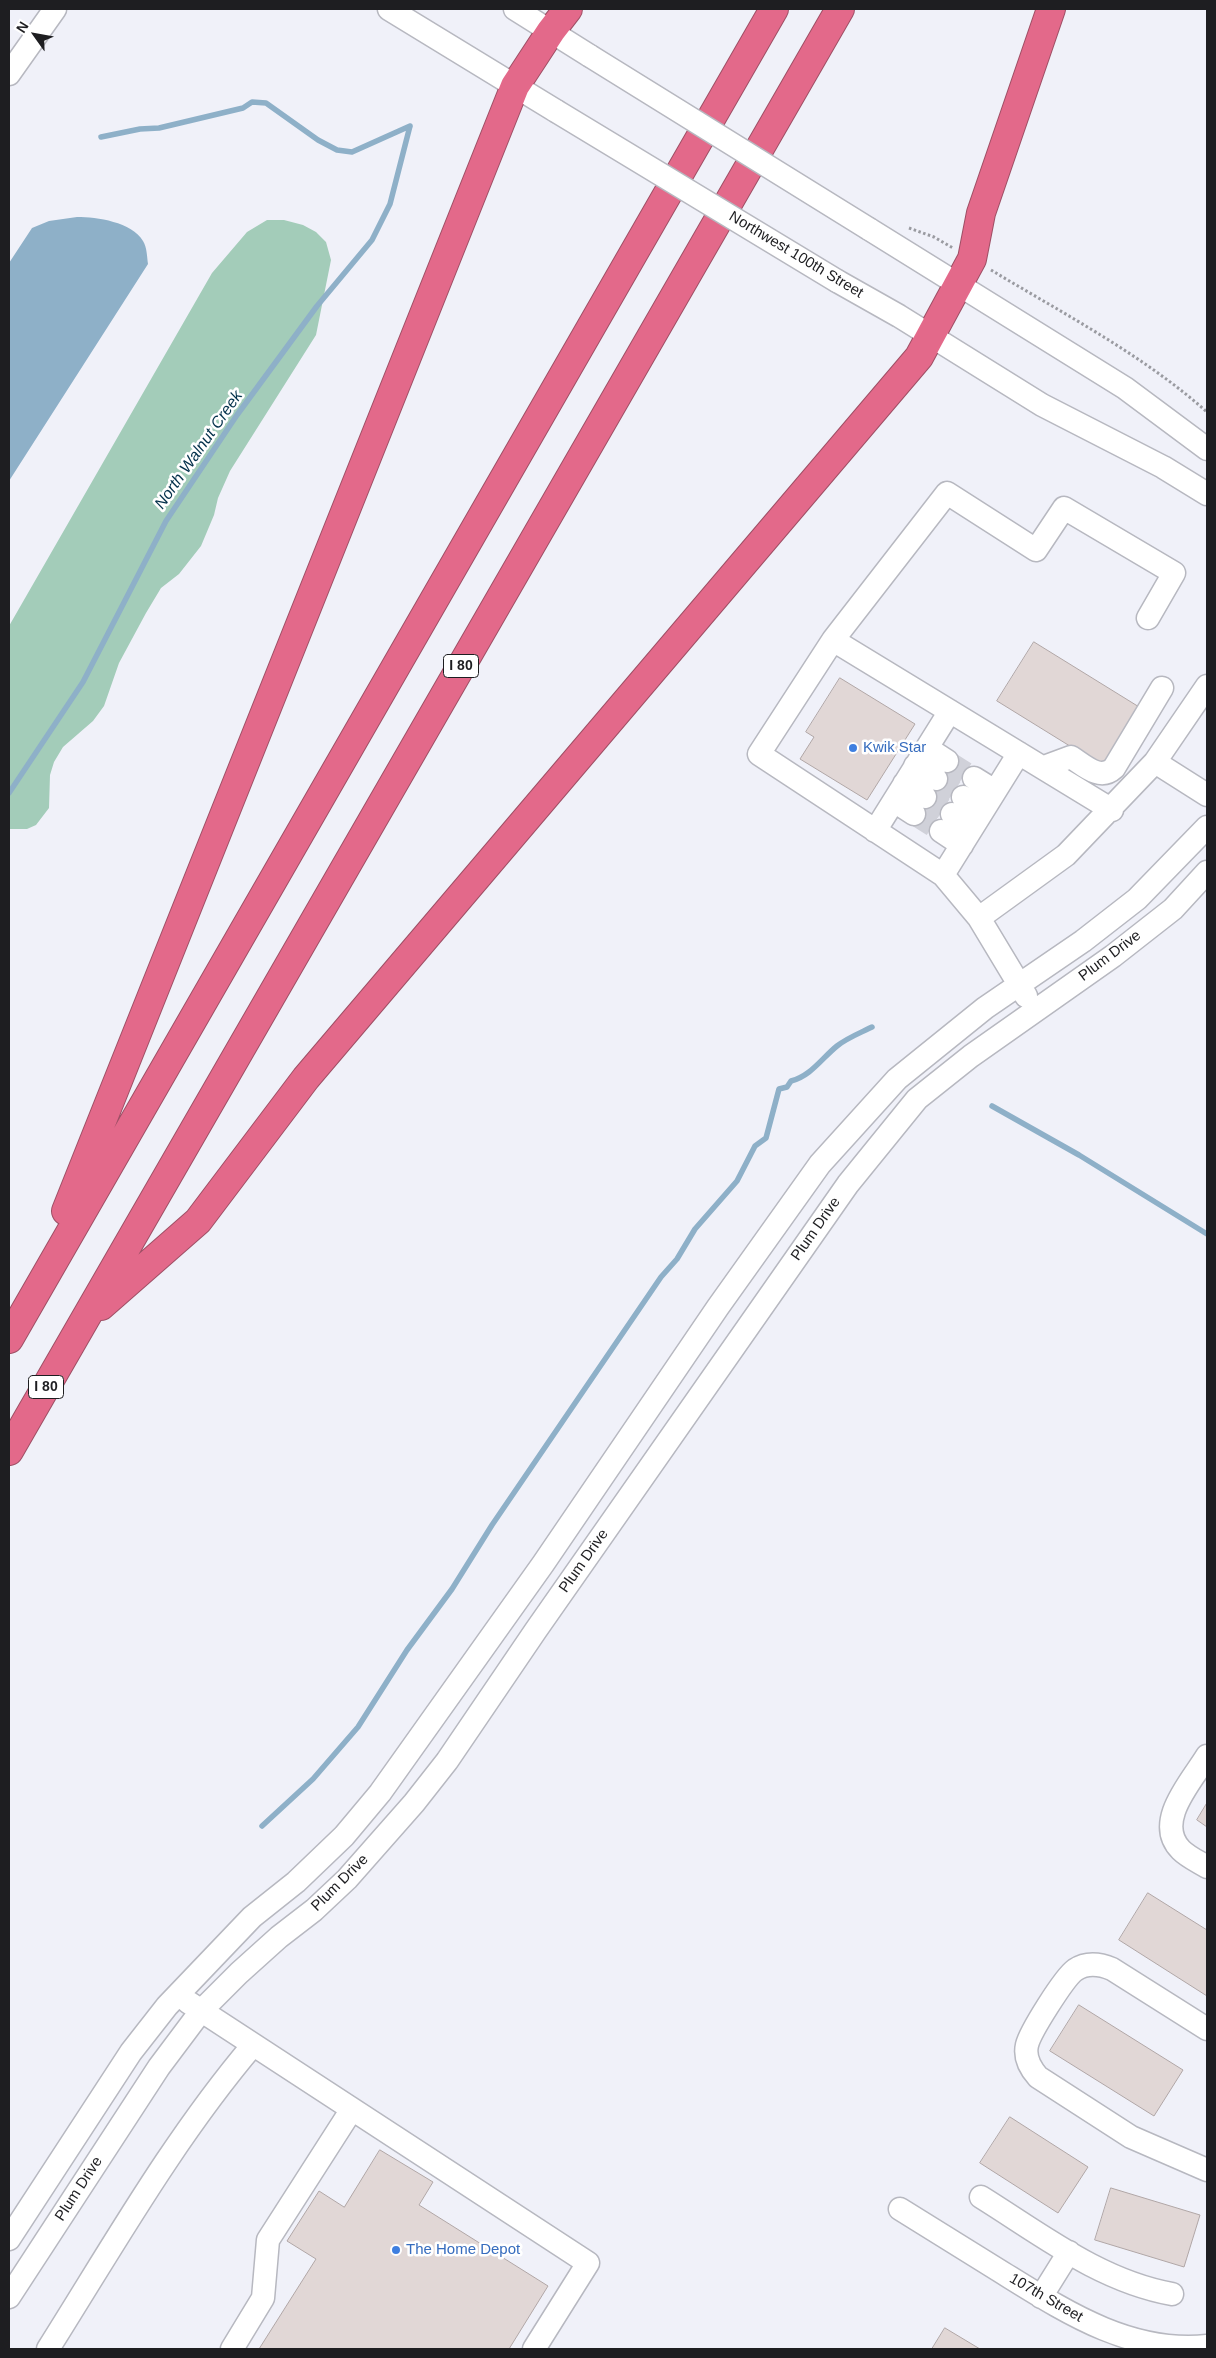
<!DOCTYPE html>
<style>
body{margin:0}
#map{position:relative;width:1216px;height:2358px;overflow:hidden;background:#f0f1f9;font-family:Arial,sans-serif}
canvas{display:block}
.frame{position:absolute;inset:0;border:10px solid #1e1e21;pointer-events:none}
.north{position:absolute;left:10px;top:10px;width:50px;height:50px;-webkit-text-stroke:4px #fff;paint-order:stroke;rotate:302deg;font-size:14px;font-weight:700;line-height:20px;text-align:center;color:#1e1e21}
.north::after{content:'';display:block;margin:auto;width:18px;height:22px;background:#1e1e21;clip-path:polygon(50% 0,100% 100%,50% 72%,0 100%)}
</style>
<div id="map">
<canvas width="1216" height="2358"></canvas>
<div class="frame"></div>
<div class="north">N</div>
</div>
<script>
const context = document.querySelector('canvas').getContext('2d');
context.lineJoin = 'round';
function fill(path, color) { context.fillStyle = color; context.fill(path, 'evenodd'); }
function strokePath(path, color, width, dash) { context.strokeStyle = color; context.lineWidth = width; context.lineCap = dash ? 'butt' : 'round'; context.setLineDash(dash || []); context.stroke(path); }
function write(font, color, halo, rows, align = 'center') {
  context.font = font + ' Arial,sans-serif'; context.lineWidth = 5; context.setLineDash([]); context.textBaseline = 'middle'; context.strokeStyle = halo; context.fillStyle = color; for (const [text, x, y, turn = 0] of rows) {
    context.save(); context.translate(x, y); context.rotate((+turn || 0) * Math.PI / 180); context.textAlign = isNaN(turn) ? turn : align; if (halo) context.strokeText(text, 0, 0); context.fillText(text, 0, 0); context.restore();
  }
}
fill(new Path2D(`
 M 267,220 L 284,220 L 303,225 L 316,232 L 326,242 L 331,260 L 316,335 L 230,471 L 218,498 L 214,515 L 201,546 L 179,574 L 161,588 L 146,613 L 119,663 L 104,706 L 93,721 L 63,747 L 54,762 L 50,775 L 49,808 L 36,825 L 27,829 L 9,829 L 9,626 L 212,273 L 247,232 Z`), '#a3ccb9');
fill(new Path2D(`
 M 77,217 C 97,217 132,222 143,241 C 147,247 147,257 148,264 L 9,481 L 9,263 L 32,228 L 49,221 Z`), '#8eb0c8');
strokePath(new Path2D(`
 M 101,137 L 140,129 L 159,128 L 243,108 L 252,102 L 266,103 L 318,140 L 337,150 L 352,152 L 410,126
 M 9,793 L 83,682 L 166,521 L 237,415 L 317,306 L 372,240 L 390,204 L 410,126
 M 992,1106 L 1079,1155 L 1207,1234
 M 262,1826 L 313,1779 L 358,1727 L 407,1650 L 452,1589 L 492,1525 L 661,1277 L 677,1259 L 695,1229 L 737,1181 L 755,1146 L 766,1138 L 779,1089 L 787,1087 L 791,1081 C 811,1076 822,1058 837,1046 C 847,1038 860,1033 872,1027`), '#8eb0c8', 5.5);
const building = new Path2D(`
 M 1034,642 L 1144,710 L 1107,769 L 997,701 Z
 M 840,678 L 915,724 L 867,800 L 800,759 L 814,737 L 806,732 Z
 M 1207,1803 L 1207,1827 L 1197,1820 Z
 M 1148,1893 L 1207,1930 L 1207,1996 L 1119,1940 Z
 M 1079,2005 L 1183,2070 L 1154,2116 L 1050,2051 Z
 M 1010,2117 L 1088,2167 L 1058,2213 L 980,2163 Z
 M 380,2150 L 433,2182 L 419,2205 L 548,2286 L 509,2349 L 259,2349 L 316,2259 L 287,2241 L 319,2191 L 344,2207 Z
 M 1111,2188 L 1200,2215 L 1184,2267 L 1095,2240 Z
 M 945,2328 L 980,2349 L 932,2349 Z`);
fill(building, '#e1d7d6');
strokePath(building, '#b0a6a6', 1);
strokePath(new Path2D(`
 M 947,761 L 974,778
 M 936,779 L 963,797
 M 925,797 L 952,814
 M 914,814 L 941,831`), '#d0d1d9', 22, [22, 11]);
const minor = new Path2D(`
 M 389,9 L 556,111
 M 515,9 L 590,56
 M 9,74 L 55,9
 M 869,229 L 1125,388 L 1207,449
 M 837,281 L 899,316 L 1042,405 L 1163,467 L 1207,494
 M 833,640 L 947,493 L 1036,550 L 1064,508 L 1174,573 L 1148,618
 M 927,748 L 947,761
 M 1155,762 L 1207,686
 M 915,766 L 936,779
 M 1044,767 L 1071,757 C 1085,766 1100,781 1114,768 L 1162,688
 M 974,778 L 995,791
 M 904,784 L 925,797
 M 963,797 L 984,809
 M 894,801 L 914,814
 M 952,814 L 972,827
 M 875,831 L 950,711
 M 941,831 L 962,845
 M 943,875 L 1019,753
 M 979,918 L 943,875 L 759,754 L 833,640 L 1112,810
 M 1026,996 L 979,918 L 1066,855 L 1155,762 L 1207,795
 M 1207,1756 C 1192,1781 1153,1822 1181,1850 C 1188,1857 1199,1862 1207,1867
 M 188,2002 L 588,2263 L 534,2349
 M 1207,2029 L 1112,1969 C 1100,1964 1087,1962 1075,1970 C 1064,1978 1030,2032 1027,2045 C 1024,2058 1030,2068 1038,2077 L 1131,2137 L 1207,2170
 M 981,2197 C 1042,2235 1100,2281 1172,2294
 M 900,2209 C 934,2230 969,2252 1003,2273 C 1066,2312 1130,2354 1207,2346
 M 9,2239 L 131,2052 L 167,2006 L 252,1917 L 296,1882 L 344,1836 L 380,1793 L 543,1564 L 718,1307 L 820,1164 L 897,1079 L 985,1008 L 1083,941 L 1137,899 L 1207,827
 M 9,2297 L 159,2067 L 201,2011 L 239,1973 L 279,1937 L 314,1910 L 347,1879 L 414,1803 L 447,1761 L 536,1630 L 848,1184 L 917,1099 L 971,1056 L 1113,956 L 1173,909 L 1207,872
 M 1041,2297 L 1069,2252
 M 48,2349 C 113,2246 174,2138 253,2045
 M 232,2349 L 263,2298 L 268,2240 L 352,2109`);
const highway = new Path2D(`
 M 66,1211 L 515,86 L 551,31 L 568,9
 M 101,1306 L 198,1221 L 306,1078 L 919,357 L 972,259 L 981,213 L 1051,9
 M 9,1339 L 774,9
 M 9,1451 L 840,9`);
strokePath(minor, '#b7b8c0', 25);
strokePath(highway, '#9e4f65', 30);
strokePath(new Path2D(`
 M 909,228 L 934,237 L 953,248
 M 991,270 C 1064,314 1143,355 1207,412`), '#9a9ba1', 3, [2.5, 2.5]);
strokePath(minor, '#fff', 22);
strokePath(highway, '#e3698a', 28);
const minorBridge = new Path2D(`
 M 590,56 L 869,229
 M 556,111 L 837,281`);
strokePath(minorBridge, '#b7b8c0', 25, []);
strokePath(minorBridge, '#fff', 22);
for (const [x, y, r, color] of [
 [853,748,5,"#3f7fe0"],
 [396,2250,5,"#3f7fe0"]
]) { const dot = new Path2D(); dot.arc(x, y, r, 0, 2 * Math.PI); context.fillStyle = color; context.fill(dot); strokePath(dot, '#fff', 2); }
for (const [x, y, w] of [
 [461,666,35],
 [46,1387,35]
]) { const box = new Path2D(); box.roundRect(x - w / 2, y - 11.5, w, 23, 4); context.fillStyle = '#fff'; context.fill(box); strokePath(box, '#1e1e21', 1); }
write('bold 14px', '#1e1e21', null, [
 ["I 80",461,666],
 ["I 80",46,1387]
]);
write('15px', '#1e1e21', '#fff', [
 ["Northwest 100th Street",796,255,31],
 ["Plum Drive",1110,956,-37],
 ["Plum Drive",816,1229,-55],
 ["Plum Drive",584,1561,-55],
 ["Plum Drive",340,1883,-45],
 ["Plum Drive",79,2189,-57],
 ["107th Street",1046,2298,30]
]);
write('15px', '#366cbe', '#fff', [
 ["Kwik Star",863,748],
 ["The Home Depot",406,2250]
], 'left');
write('italic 16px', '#04314b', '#fff', [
 ["North Walnut Creek",199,450,-55]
]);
</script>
